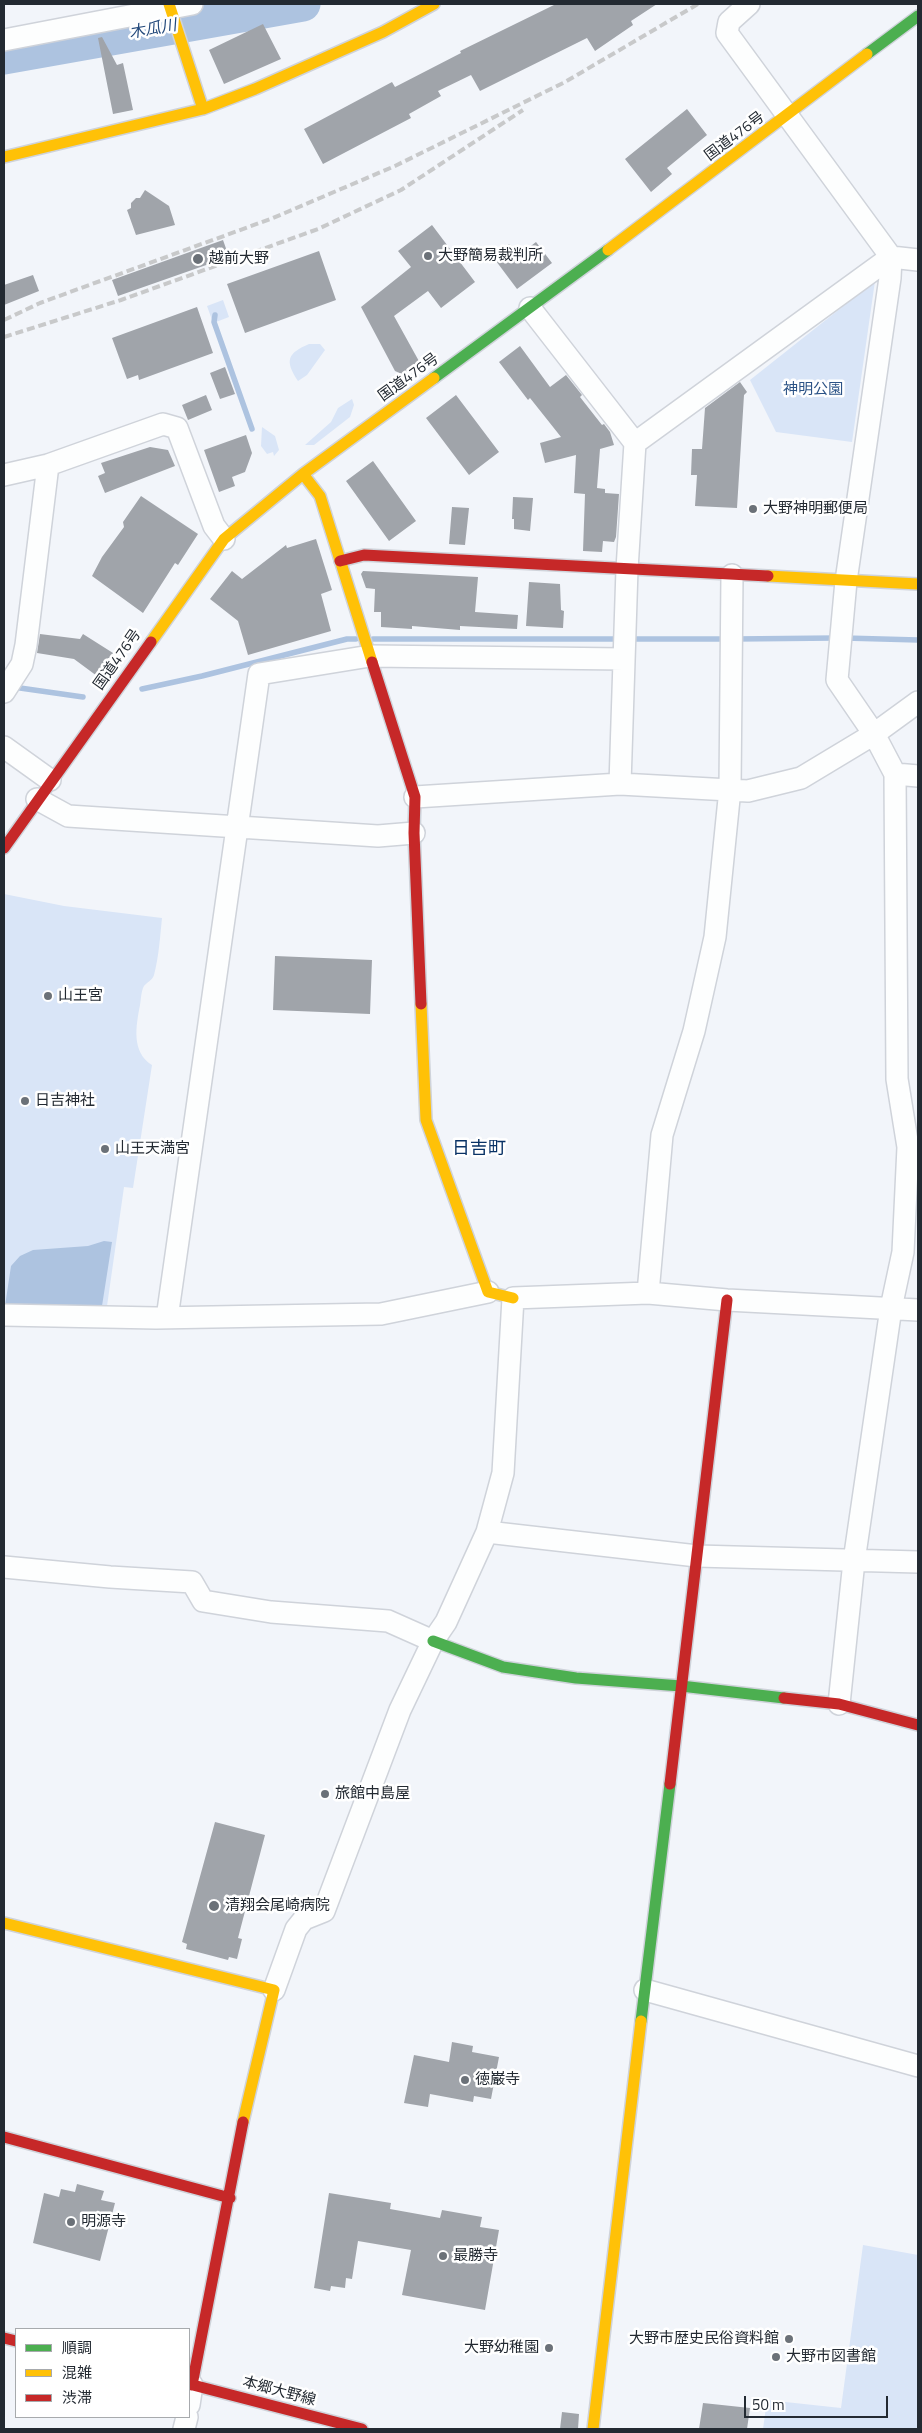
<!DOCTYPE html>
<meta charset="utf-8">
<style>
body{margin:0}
#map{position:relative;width:922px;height:2433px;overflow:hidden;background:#f2f5fa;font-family:"Titillium Web","Noto Sans JP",sans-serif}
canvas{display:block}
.frame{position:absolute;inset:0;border:5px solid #232a32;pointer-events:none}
.legend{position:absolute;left:15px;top:2328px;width:175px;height:90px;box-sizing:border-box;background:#fff;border:1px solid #a7aaad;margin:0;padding:6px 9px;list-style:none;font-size:15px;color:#232a32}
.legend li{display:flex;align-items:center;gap:10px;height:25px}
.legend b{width:25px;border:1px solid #a7aaad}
.scale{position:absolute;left:744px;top:2396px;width:144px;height:22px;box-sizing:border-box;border:2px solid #232a32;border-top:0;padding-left:6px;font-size:15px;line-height:18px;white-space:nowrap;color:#232a32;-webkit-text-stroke:4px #fff;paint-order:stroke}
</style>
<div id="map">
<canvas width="922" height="2433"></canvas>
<div class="frame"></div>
<ul class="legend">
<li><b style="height:6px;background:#4caf50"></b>順調</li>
<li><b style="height:6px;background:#ffc107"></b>混雑</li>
<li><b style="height:6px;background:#c62828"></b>渋滞</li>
</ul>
<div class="scale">50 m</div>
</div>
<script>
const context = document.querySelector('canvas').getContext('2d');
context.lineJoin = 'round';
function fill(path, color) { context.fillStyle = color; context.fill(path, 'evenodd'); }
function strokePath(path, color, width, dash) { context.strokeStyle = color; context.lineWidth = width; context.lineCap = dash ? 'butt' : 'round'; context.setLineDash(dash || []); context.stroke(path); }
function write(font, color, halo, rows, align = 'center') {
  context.font = font + ' "Titillium Web","Noto Sans JP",sans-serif'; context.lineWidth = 5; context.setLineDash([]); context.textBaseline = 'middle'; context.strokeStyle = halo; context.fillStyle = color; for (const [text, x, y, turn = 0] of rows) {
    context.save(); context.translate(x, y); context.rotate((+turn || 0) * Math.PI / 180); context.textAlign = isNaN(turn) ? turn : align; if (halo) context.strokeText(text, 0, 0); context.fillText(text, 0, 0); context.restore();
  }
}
fill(new Path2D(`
 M 875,281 L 852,442 L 776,432 L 750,380 Z
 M 223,300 L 229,317 L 216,322 L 212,320 L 207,306 Z
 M 309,344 L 320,344 L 325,350 L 307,375 L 298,381 C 284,360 288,353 309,344 Z
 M 352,399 L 354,405 L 350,417 L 314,445 L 305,445 L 331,422 L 338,408 Z
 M 262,427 L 275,436 L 279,450 L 274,456 L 273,452 L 267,454 L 261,446 Z
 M 4,894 L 64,906 L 162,918 C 160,937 159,956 154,975 C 152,981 147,982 144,986 C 141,991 141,1000 140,1005 C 136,1026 131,1052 152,1065 L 133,1188 L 124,1187 L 106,1313 L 4,1311 Z
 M 863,2245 L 918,2255 L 918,2429 L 763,2429 L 767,2400 L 841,2408 Z`), '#d9e5f7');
fill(new Path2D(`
 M 104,1241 L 112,1242 L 102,1306 L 100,1309 L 5,1306 L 11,1266 L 20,1256 L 33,1250 L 88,1246 Z`), '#adc3e0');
strokePath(new Path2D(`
 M 215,315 L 214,322 L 252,429
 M 845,638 L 918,640
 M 373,639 L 726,639
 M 735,639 L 836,638
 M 13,687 L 83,697
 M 142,689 L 202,676 L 347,639 L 356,639`), '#adc3e0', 5.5);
strokePath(new Path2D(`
 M 4,57 L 303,4`), '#adc3e0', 35);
fill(new Path2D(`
 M 556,4 L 657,4 L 631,21 L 633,25 L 595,51 L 587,38 L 480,91 L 471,75 L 438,91 L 441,96 L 409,114 L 411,118 L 323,164 L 304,129 L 392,82 L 395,87 L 461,53 L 460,51 Z
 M 263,24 L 281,59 L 224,84 L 209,50 Z
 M 102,37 L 117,65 L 123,63 L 133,110 L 113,114 L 98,38 Z
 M 687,109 L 707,135 L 667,168 L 672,174 L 651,192 L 625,159 Z
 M 145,190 L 169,206 L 175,225 L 136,235 L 127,210 L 131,208 L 131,203 L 136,198 L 140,198 Z
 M 432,225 L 475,282 L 441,308 L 428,291 L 394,316 L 420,363 L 404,375 L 395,371 L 361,307 L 411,267 L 398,251 Z
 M 223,240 L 229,257 L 118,296 L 112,280 Z
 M 536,242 L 552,263 L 517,289 L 493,257 L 509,244 L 518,256 Z
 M 319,251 L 336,300 L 245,333 L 227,284 Z
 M 33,275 L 39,291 L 4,305 L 4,285 Z
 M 197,307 L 213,353 L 139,380 L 138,375 L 127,379 L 112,338 Z
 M 520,346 L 550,387 L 566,375 L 582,395 L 580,397 L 602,425 L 604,424 L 610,432 L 614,445 L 600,449 L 597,488 L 605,489 L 605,493 L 619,494 L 616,537 L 614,542 L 603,541 L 602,552 L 583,551 L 585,494 L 574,493 L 576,455 L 545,463 L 540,443 L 561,437 L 530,398 L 528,400 L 499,362 Z
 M 225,367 L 235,394 L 220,399 L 210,373 Z
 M 740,382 L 747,392 L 744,395 L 737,508 L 695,506 L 697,475 L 691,475 L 692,449 L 702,449 L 705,408 Z
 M 206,395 L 212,410 L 188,420 L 182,405 Z
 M 456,395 L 499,452 L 469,475 L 426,418 Z
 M 246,435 L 252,453 L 245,472 L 232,477 L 235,486 L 219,492 L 204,450 Z
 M 150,447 L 168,450 L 175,466 L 105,493 L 98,476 L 105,473 L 101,463 Z
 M 373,461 L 416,521 L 389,541 L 346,481 Z
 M 141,496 L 198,534 L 178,565 L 175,563 L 143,613 L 92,576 L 102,557 L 124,527 L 123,522 Z
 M 513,497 L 533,498 L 530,531 L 514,529 L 514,519 L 512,519 Z
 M 452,507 L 469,508 L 465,545 L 449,544 Z
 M 316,539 L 332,590 L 321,594 L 331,631 L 248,655 L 238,621 L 210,599 L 232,571 L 242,579 L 286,545 L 287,548 Z
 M 363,571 L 478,577 L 475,612 L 518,615 L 517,629 L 460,626 L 460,630 L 412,626 L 412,629 L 381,627 L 381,612 L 374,612 L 375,589 L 366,588 L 361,574 Z
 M 529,582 L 560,584 L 561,610 L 564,611 L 563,628 L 526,626 Z
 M 40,634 L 80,639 L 83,634 L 113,653 L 97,676 L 74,659 L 37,653 Z
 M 275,956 L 372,960 L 370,1014 L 273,1010 Z
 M 215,1822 L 265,1835 L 238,1938 L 242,1939 L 237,1959 L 229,1957 L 228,1960 L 186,1949 L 187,1944 L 182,1942 Z
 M 452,2042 L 473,2046 L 472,2052 L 499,2057 L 491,2099 L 474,2096 L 473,2102 L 430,2094 L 428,2107 L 404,2103 L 414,2055 L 449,2062 Z
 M 77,2184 L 104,2191 L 101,2200 L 115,2203 L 100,2261 L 33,2243 L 44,2193 L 59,2197 L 61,2189 L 75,2192 Z
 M 329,2193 L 391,2203 L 390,2209 L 440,2218 L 442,2210 L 482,2217 L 480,2227 L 499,2230 L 485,2310 L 402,2295 L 411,2250 L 358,2241 L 352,2279 L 346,2278 L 345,2288 L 331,2286 L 330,2291 L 314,2288 Z
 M 703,2403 L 750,2408 L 747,2429 L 699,2429 Z
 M 562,2412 L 579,2414 L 578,2429 L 560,2429 Z`), '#a0a4aa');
const street = new Path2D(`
 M 749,4 L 729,22 L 727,33 L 891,257 L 890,278 L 846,581 L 837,680 L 874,734 L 895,774 L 897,1079 L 908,1147 L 903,1252 L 891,1308 L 854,1561 L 839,1704
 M 4,40 L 192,4
 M 530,308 L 635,443 L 627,569 L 620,784
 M 635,443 L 891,257 L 918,260
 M 4,475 L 48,465 L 163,424 L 177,428 L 214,526 L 224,539
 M 4,692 L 22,664 L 26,645 L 48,465
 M 4,747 L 50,780
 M 895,774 L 918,776
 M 415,797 L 620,784 L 748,791 L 801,778 L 874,734 L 918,702
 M 37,799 L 68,816 L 378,836 L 414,833
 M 648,1293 L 662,1135 L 694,1031 L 715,937 L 730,789 L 732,575
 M 4,1315 L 156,1318 L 381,1314 L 488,1292
 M 167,1318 L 259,674 L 370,656 L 624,659
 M 487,1532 L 697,1556 L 918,1562
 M 4,1567 L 110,1577 L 192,1582 L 203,1601 L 271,1612 L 388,1621 L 433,1641
 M 274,1990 L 296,1929 L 304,1919 L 324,1911 L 400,1710 L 433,1641 L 446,1622 L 487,1532 L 503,1473 L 513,1298 L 648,1293 L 727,1300 L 918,1310
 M 645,1990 L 918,2066
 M 189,2405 L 192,2385
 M 184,2429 L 187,2417`);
const fast = new Path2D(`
 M 867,54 L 918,16
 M 434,378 L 608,250
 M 433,1641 L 503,1667 L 576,1678 L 681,1686 L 784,1698
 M 641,2021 L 670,1784`);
const slow = new Path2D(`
 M 169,4 L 203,109
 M 4,157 L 203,109 L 255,89 L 383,32 L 434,4
 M 608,250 L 867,54
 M 303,474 L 320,496 L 372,662
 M 768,576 L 918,584
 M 151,642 L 224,539 L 303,474 L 434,378
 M 421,1004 L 426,1120 L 488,1292 L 513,1298
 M 4,1923 L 274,1990 L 243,2122
 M 593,2429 L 641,2021`);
const jam = new Path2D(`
 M 340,561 L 364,555 L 768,576
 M 372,662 L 415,797 L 414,833 L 421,1004
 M 4,848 L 151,642
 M 784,1698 L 839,1704 L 918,1725
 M 670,1784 L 727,1300
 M 4,2137 L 230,2198
 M 4,2338 L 16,2341
 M 189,2384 L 362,2429
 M 192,2385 L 243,2122`);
strokePath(street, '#cfd3da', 24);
strokePath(fast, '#cfd3da', 14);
strokePath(slow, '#cfd3da', 14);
strokePath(jam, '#cfd3da', 14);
strokePath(street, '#fdfefe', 21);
strokePath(fast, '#4caf50', 11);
strokePath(slow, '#ffc107', 11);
strokePath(jam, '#c62828', 11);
strokePath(new Path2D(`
 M 4,320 L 40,303 L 273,218 L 395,166 L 565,82 L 698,4
 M 4,337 L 121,300 L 318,229 L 401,190 L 523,110`), '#c8c9ca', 4, [8, 4]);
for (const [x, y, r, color] of [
 [428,256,5,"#6b7178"],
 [198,259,6,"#6b7178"],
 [753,509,5,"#6b7178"],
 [48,996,5,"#6b7178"],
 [25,1101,5,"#6b7178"],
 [105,1149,5,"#6b7178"],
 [325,1794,5,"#6b7178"],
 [214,1906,6,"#6b7178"],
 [465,2080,5,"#6b7178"],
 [71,2222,5,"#6b7178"],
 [443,2256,5,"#6b7178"],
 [789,2339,5,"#6b7178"],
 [549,2348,5,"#6b7178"],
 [776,2357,5,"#6b7178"]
]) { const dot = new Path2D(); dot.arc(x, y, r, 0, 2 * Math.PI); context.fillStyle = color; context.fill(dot); strokePath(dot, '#fff', 2); }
write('15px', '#232a32', '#fff', [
 ["国道476号",735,137,-37],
 ["国道476号",409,378,-36],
 ["国道476号",118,660,-55],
 ["本郷大野線",279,2392,15]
]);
write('15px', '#232a32', '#fff', [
 ["大野簡易裁判所",438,256],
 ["越前大野",209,259],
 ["大野神明郵便局",763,509],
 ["山王宮",58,996],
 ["日吉神社",35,1101],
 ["山王天満宮",115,1149],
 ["旅館中島屋",335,1794],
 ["清翔会尾崎病院",225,1906],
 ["徳巌寺",475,2080],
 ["明源寺",81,2222],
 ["最勝寺",453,2256],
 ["大野市歴史民俗資料館",779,2339,"right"],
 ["大野幼稚園",539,2348,"right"],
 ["大野市図書館",786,2357]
], 'left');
write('15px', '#2c5386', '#fff', [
 ["神明公園",813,390]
]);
write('italic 16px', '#23497b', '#fff', [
 ["木瓜川",153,30,-10]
]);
write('18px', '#093265', '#fff', [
 ["日吉町",479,1150]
]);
</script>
